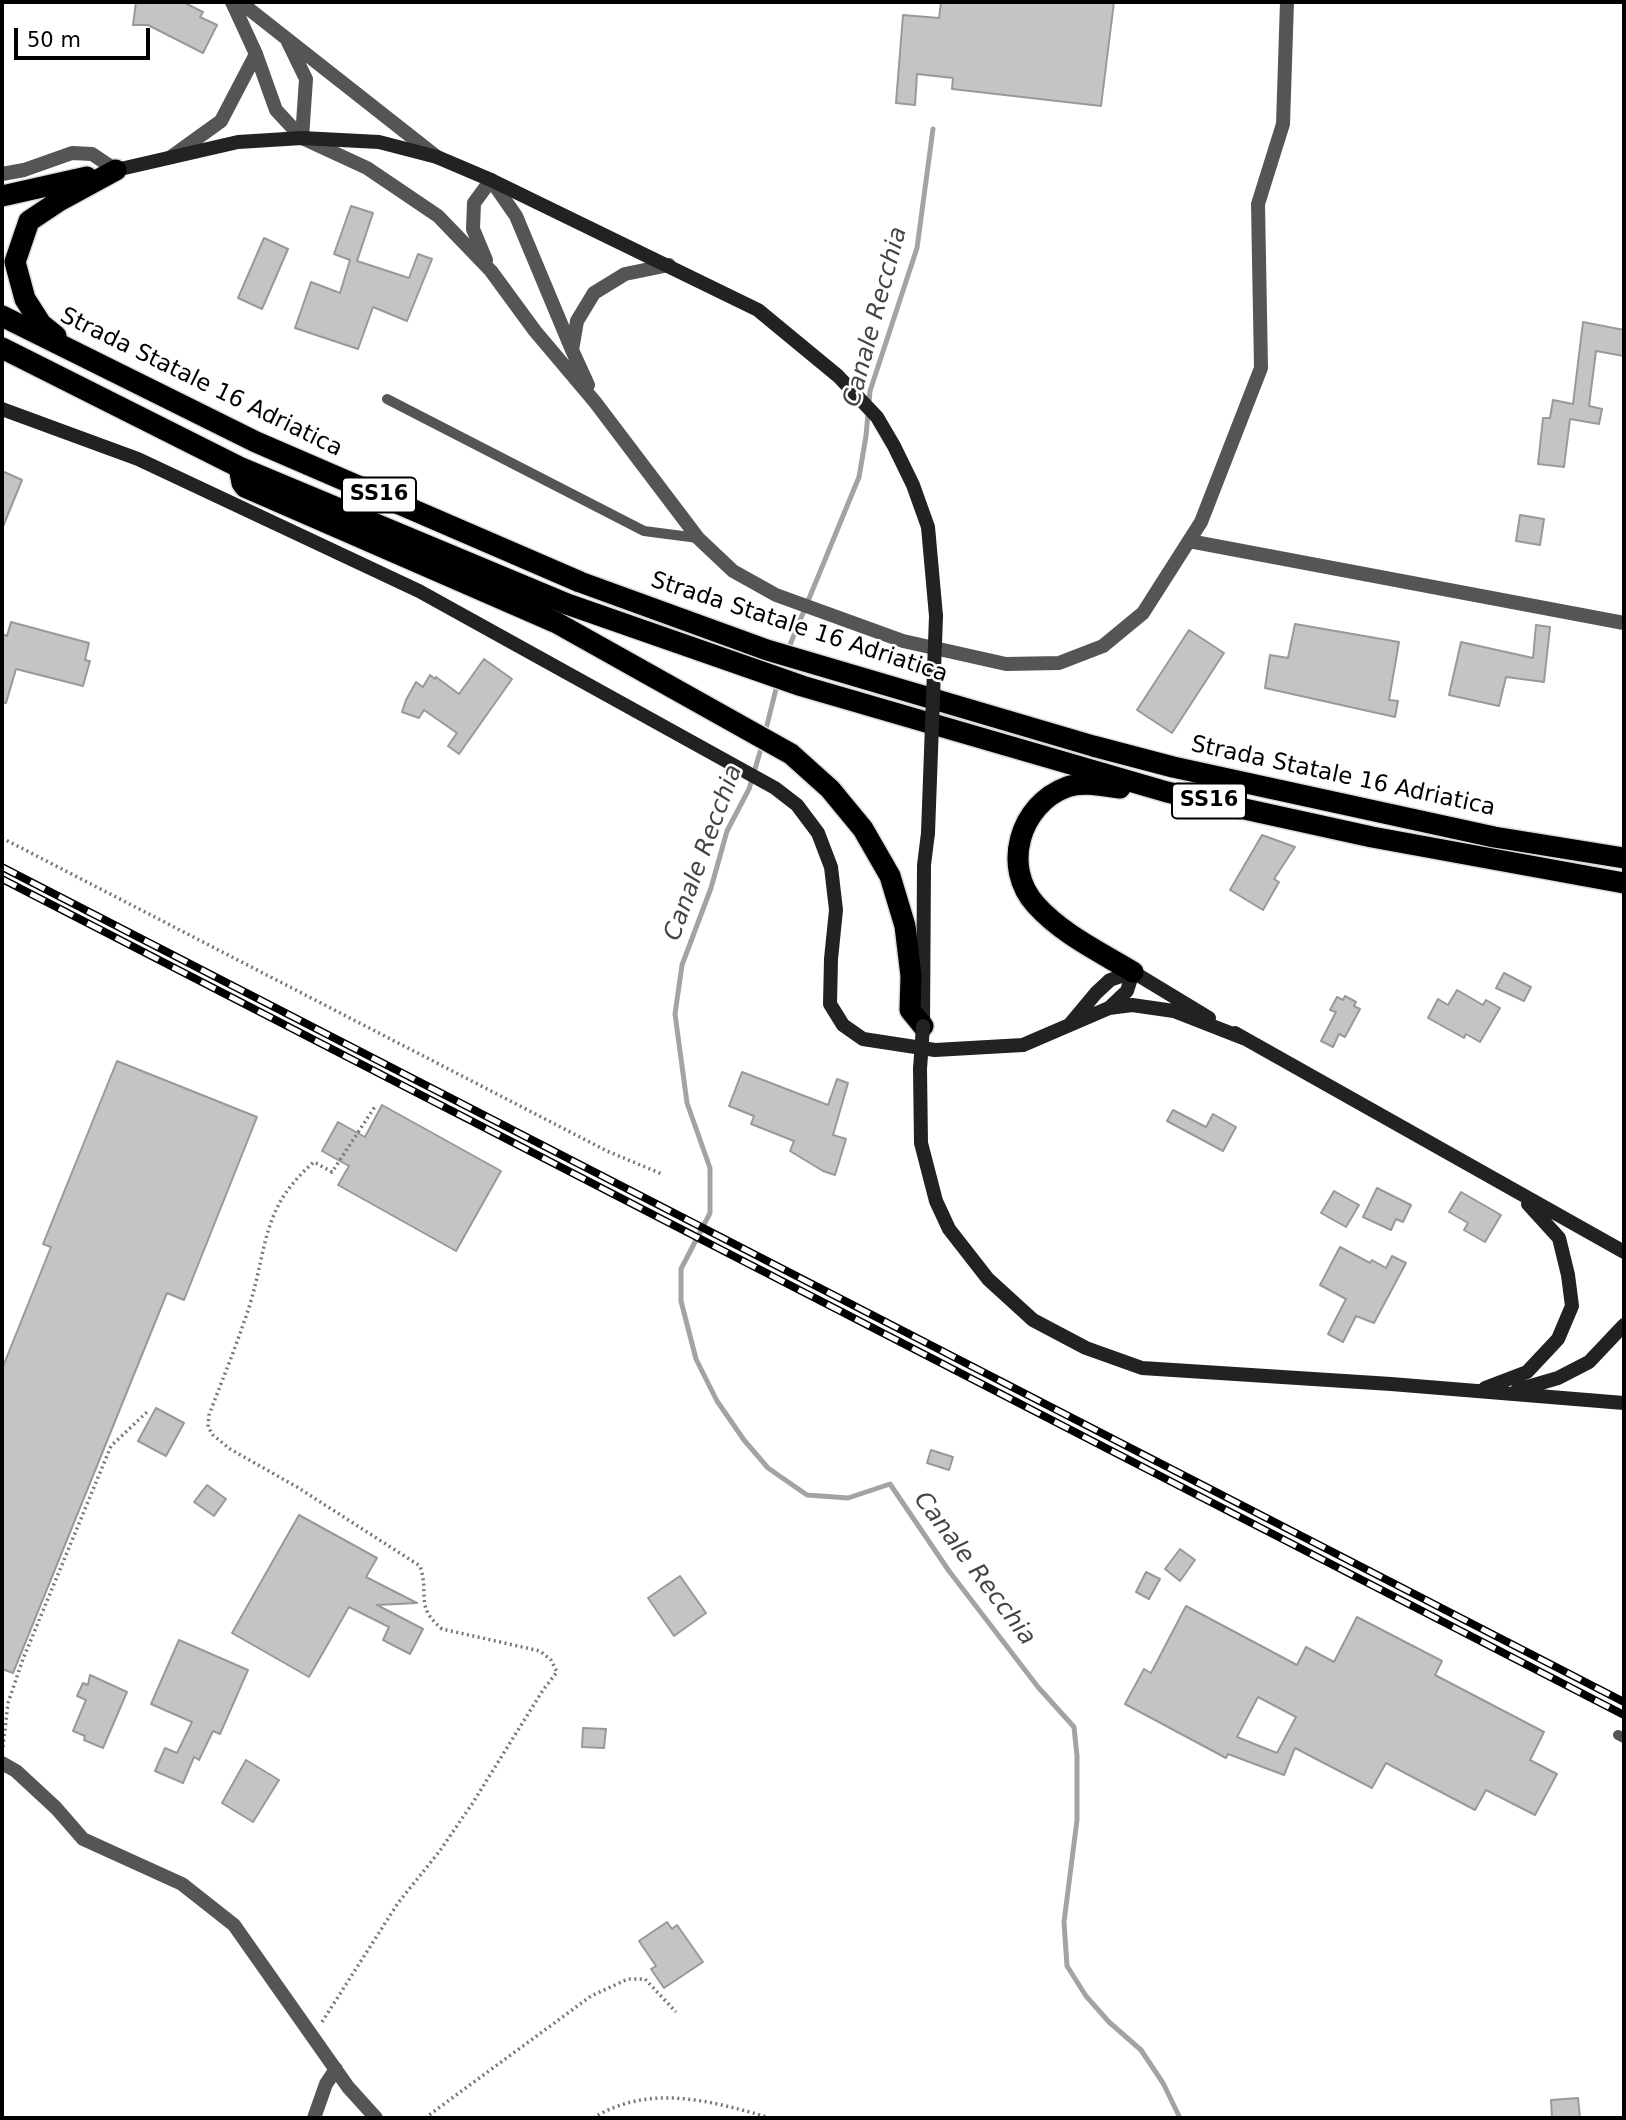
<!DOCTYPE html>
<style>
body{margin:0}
#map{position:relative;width:1626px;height:2120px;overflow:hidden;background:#fff;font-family:"DejaVu Sans",sans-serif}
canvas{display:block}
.frame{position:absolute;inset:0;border:4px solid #000;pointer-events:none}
.scale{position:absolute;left:14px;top:28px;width:136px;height:32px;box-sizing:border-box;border:4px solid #000;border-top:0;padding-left:9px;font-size:21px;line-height:24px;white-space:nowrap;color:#000;-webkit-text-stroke:5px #fff;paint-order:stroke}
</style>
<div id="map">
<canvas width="1626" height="2120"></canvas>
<div class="frame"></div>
<div class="scale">50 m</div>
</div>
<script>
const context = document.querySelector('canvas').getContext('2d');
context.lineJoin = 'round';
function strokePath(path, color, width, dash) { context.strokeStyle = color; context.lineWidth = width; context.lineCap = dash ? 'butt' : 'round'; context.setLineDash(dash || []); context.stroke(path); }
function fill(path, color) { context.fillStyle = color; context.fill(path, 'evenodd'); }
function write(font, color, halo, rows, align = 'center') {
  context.font = font + ' "DejaVu Sans",sans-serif'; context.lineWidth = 5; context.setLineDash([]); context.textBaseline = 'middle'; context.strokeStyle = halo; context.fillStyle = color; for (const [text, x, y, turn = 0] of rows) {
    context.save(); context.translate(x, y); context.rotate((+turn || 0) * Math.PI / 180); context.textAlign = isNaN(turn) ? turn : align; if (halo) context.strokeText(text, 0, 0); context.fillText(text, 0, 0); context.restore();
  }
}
strokePath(new Path2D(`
 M 787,652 L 859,477 L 866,436 L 870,391 L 917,248 L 933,129
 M 765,733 L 778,681
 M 763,742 L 749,789 L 727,831 L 711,888 L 682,965 L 675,1014 L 687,1103 L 710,1168 L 710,1213 L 681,1269 L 681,1301 L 696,1359 L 717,1401 L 744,1440 L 768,1468 L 807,1495 L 848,1498 L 890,1484 L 949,1571 L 1038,1687 L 1074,1727 L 1077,1756 L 1077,1820 L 1064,1922 L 1067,1966 L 1086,1996 L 1109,2022 L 1141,2050 L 1163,2083 L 1180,2118`), '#a3a3a3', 5);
const building = new Path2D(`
 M 136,2 L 183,2 L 203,12 L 200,17 L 217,25 L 203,53 L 148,25 L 133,25 Z
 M 941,2 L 1114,2 L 1101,106 L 952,89 L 953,78 L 917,74 L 915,105 L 896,103 L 903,15 L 939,18 Z
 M 351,206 L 373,213 L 357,261 L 409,278 L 418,254 L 432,259 L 407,321 L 373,307 L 358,349 L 295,328 L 311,282 L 340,293 L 350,260 L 334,254 Z
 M 264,238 L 288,249 L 262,309 L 238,298 Z
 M 1583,322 L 1624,330 L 1624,356 L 1596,351 L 1589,406 L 1602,409 L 1599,424 L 1570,419 L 1564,467 L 1538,464 L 1543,418 L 1550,418 L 1553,400 L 1573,404 Z
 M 2,471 L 22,480 L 2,529 Z
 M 1520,515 L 1544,519 L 1540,545 L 1516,541 Z
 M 11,622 L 89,643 L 85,660 L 90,661 L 83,686 L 16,669 L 6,703 L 2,702 L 2,634 L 7,636 Z
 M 1295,624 L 1399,642 L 1389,700 L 1398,701 L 1395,717 L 1265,688 L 1270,655 L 1288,658 Z
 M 1536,625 L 1550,627 L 1544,682 L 1506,677 L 1499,706 L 1449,695 L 1461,642 L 1533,658 Z
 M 1189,630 L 1224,653 L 1172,733 L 1137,710 Z
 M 484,659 L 512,679 L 459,754 L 448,746 L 457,733 L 424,710 L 419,718 L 402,712 L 406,700 L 416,682 L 423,687 L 430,675 L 435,679 L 436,677 L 459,694 Z
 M 1262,835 L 1295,847 L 1274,879 L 1279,882 L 1263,910 L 1230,890 Z
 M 1504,973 L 1531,987 L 1524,1001 L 1496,988 Z
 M 1457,990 L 1483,1005 L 1486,1000 L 1500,1008 L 1480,1042 L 1466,1034 L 1464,1038 L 1428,1018 L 1438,999 L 1448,1005 Z
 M 1345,996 L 1356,1002 L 1354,1006 L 1360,1009 L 1345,1037 L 1339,1034 L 1333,1047 L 1321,1041 L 1336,1012 L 1330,1010 L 1337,997 L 1343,1000 Z
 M 117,1061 L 257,1117 L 184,1300 L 167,1293 L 13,1673 L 2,1669 L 2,1369 L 51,1247 L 43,1244 Z
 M 742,1072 L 828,1105 L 837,1079 L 848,1083 L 833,1135 L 846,1139 L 835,1175 L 823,1171 L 790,1151 L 794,1141 L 751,1124 L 754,1116 L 729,1106 Z
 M 382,1105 L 501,1171 L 456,1251 L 338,1185 L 349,1166 L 322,1151 L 338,1122 L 365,1137 Z
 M 1173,1110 L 1206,1127 L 1213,1114 L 1236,1127 L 1223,1151 L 1167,1121 Z
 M 1377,1188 L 1411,1205 L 1403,1222 L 1396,1219 L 1391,1230 L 1363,1217 Z
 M 1334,1191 L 1359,1205 L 1346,1227 L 1321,1213 Z
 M 1461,1192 L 1501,1215 L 1485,1242 L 1464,1230 L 1468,1223 L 1449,1212 Z
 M 1340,1247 L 1370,1263 L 1372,1260 L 1386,1268 L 1392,1256 L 1406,1263 L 1374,1323 L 1356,1316 L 1343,1342 L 1328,1334 L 1346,1299 L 1320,1285 Z
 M 156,1408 L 184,1423 L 166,1456 L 138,1441 Z
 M 931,1450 L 953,1457 L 949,1470 L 927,1463 Z
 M 207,1485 L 226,1499 L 214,1516 L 194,1502 Z
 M 299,1515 L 377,1558 L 366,1577 L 417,1603 L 377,1605 L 423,1629 L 410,1654 L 383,1640 L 389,1627 L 349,1607 L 309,1677 L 232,1633 Z
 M 1180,1549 L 1195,1560 L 1180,1581 L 1165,1569 Z
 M 1146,1572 L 1160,1579 L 1149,1599 L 1136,1592 Z
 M 680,1576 L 706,1613 L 674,1636 L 648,1598 Z
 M 1186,1606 L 1297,1665 L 1306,1647 L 1334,1662 L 1357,1617 L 1442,1661 L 1435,1675 L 1544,1732 L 1530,1760 L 1557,1774 L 1535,1815 L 1486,1790 L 1475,1810 L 1386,1763 L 1372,1788 L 1295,1748 L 1284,1775 L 1228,1754 L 1226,1758 L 1125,1704 L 1144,1669 L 1151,1673 ZM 1258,1697 L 1296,1717 L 1277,1753 L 1237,1737 Z
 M 179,1640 L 248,1670 L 220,1734 L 213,1731 L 199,1760 L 194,1757 L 183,1783 L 155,1771 L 165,1748 L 177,1753 L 192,1722 L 151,1704 Z
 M 90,1675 L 127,1692 L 103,1748 L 84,1740 L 85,1736 L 73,1731 L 86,1700 L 77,1696 L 83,1683 L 88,1685 Z
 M 583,1728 L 606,1729 L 604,1748 L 582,1747 Z
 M 246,1760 L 279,1780 L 253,1822 L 222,1803 Z
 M 667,1922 L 672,1929 L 677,1925 L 703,1962 L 664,1988 L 651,1969 L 656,1966 L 639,1941 Z
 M 1578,2098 L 1580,2118 L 1552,2118 L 1551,2100 Z`);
fill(building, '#c4c4c4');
strokePath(building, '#999', 2);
const highway = new Path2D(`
 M 2,196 L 87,177
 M 2,316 L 256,442 L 580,582 L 767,650 L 1093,746 L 1173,767 L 1494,837 L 1624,858
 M 56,336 L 41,324 L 25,299 L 15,262 L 29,221 L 59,201 L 116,170
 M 2,348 L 239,467 L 567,604 L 802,686 L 1167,792 L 1372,837 L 1624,883
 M 239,467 L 242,483 L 245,487 L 557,623 L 791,754 L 830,789 L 863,829 L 890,876 L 905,926 L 911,976 L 910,1010 L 923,1026
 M 1120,788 C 1104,786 1082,781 1067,787 C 1020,804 1001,867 1036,905 C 1062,934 1100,952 1133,972`);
strokePath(highway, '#dbdbdb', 24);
strokePath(new Path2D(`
 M 2,838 L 607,1151 L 662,1174
 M 3,1747 L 8,1703 L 23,1659 L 111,1446 L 147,1412
 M 322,2022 L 398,1903 L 439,1852 L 472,1804 L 543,1690 L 557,1672 L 551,1660 L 540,1651 L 442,1629 C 414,1605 430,1597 420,1566 L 297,1487 L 230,1449 L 213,1435 L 208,1427 L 209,1415 C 223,1378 238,1342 250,1304 C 268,1244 262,1207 314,1162 L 332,1172 L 376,1105
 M 425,2118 L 591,1996 L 628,1979 L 645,1979 L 676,2012
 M 593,2118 C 650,2083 711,2101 771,2118`), '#777', 3.5, [2, 3.5]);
strokePath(new Path2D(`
 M 387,399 L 644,531 L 698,538
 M 1618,1735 L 1624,1738`), '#555', 10);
strokePath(new Path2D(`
 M 240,2 L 437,157
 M 288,42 L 306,79 L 302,138
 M 256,54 L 276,110 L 302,138 L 367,168 L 438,216 L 491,271 L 535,331 L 595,402 L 698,538 L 733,571 L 776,595 L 903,641 L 1006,664 L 1059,663 L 1103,646 L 1143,613 L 1201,522 L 1261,368 L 1258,204 L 1283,124 L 1287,2
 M 171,157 L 221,121 L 256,54 L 232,2
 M 2,174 L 24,170 L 72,153 L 92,154 L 116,170
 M 486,260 L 473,229 L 474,203 L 491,180 L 516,216 L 572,350
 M 588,385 L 572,350 L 577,321 L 594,293 L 625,274 L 669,265
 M 1189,541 L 1624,623
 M 2,1763 L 16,1771 L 56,1808 L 83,1839 L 182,1884 L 234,1925 L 348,2087 L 376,2118
 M 314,2118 L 326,2084 L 336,2069`), '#555', 14);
strokePath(new Path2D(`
 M 116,170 L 238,142 L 302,138 L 379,142 L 437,157 L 491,180 L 758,310 L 838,376 L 877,417 L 894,446 L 913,485 L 928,527 L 936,616
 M 2,409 L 138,459 L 419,591 L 775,788 L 797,805 L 818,833 L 831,867 L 836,910 L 831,959 L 830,1004 L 843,1025 L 863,1039 L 935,1050 L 1023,1045 L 1109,1008 L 1132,1005 L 1174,1011 L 1243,1038
 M 1133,972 L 1209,1018
 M 1109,1008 L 1127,991 L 1133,972
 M 1071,1023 L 1096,993 L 1110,980 L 1133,972
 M 923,1026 L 924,865 L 928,833
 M 1235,1033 L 1624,1252
 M 920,1069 L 921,1143 L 936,1201 L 949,1229 L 988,1279 L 1033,1320 L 1086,1348 L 1142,1368 L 1391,1384 L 1624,1403
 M 1485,1388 L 1527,1372 L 1558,1339 L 1572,1306 L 1568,1275 L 1559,1238 L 1528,1204
 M 1517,1390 L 1558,1378 L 1589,1362 L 1624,1325`), '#222', 14);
strokePath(highway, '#000', 21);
const rail = new Path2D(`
 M 2,867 L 1624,1702
 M 2,879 L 1624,1715`);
strokePath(rail, '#000', 8);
strokePath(rail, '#fff', 5, [16]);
strokePath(new Path2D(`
 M 928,833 L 936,616
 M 920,1069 L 923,1026`), '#222', 14);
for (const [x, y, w] of [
 [379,495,74],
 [1209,801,74]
]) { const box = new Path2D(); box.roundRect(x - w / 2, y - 17.5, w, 35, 5); context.fillStyle = '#fff'; context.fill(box); strokePath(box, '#000', 2); }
write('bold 21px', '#000', null, [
 ["SS16",379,495],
 ["SS16",1209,801]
]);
write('23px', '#000', '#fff', [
 ["Strada Statale 16 Adriatica",201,383,26],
 ["Strada Statale 16 Adriatica",799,628,18],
 ["Strada Statale 16 Adriatica",1343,777,12]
]);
write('italic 24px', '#444', '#fff', [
 ["Canale Recchia",876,317,-75],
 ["Canale Recchia",704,853,-70],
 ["Canale Recchia",974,1569,53]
]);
</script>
